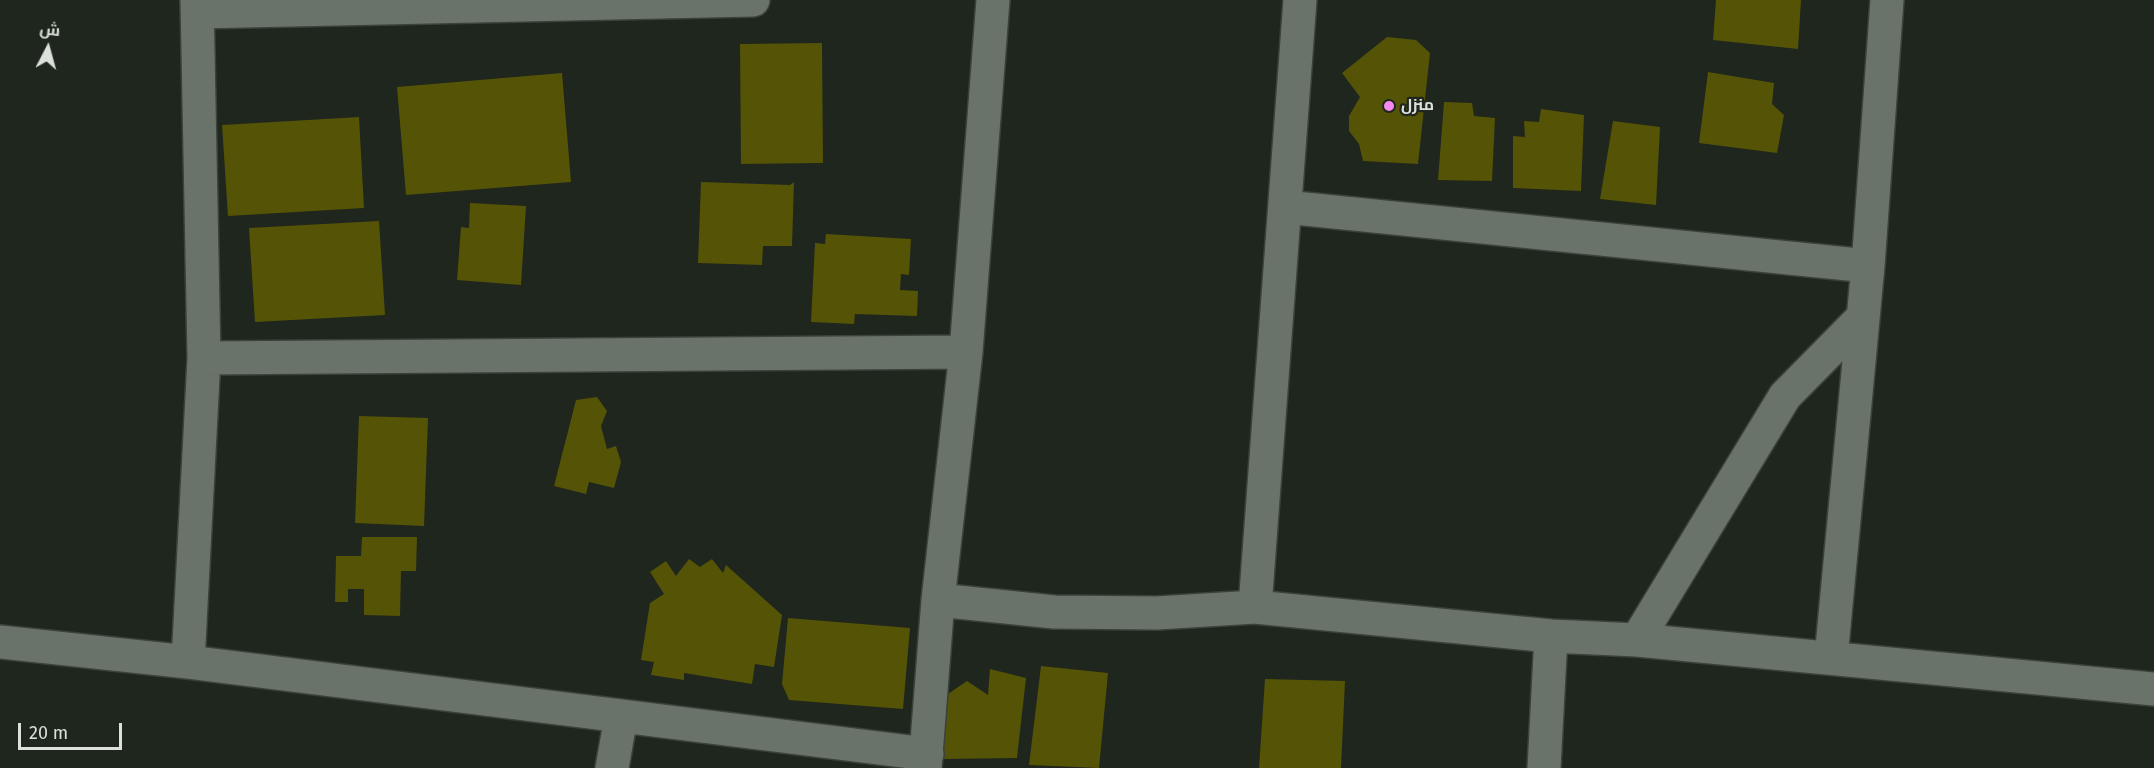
<!DOCTYPE html>
<meta charset="utf-8">
<style>
body{margin:0}
#map{position:relative;width:2154px;height:768px;overflow:hidden;background:#1e261d;font-family:"Fira Sans",Cairo,sans-serif}
canvas{display:block}
.north{position:absolute;left:18px;top:18px;width:60px;height:60px;-webkit-text-stroke:4px #1e261d;paint-order:stroke;rotate:6deg;font-size:16px;font-weight:700;line-height:24px;text-align:center;color:#dce1db}
.north::after{content:'';display:block;margin:auto;width:21px;height:27px;background:#dce1db;clip-path:polygon(50% 0,100% 100%,50% 72%,0 100%)}
.scale{position:absolute;left:18px;top:723px;width:104px;height:27px;box-sizing:border-box;border:3px solid #dce1db;border-top:0;padding-left:8px;font-size:18px;line-height:21px;white-space:nowrap;color:#dce1db;-webkit-text-stroke:4px #1e261d;paint-order:stroke}
</style>
<div id="map">
<canvas width="2154" height="768"></canvas>
<div class="north">ش</div>
<div class="scale">20 m</div>
</div>
<script>
const context = document.querySelector('canvas').getContext('2d');
context.lineJoin = 'round';
function fill(path, color) { context.fillStyle = color; context.fill(path, 'evenodd'); }
function strokePath(path, color, width, dash) { context.strokeStyle = color; context.lineWidth = width; context.lineCap = dash ? 'butt' : 'round'; context.setLineDash(dash || []); context.stroke(path); }
function write(font, color, halo, rows, align = 'center') {
  context.font = font + ' "Fira Sans",Cairo,sans-serif'; context.lineWidth = 4.5; context.setLineDash([]); context.textBaseline = 'middle'; context.strokeStyle = halo; context.fillStyle = color; for (const [text, x, y, turn = 0] of rows) {
    context.save(); context.translate(x, y); context.rotate((+turn || 0) * Math.PI / 180); context.textAlign = isNaN(turn) ? turn : align; if (halo) context.strokeText(text, 0, 0); context.fillText(text, 0, 0); context.restore();
  }
}
fill(new Path2D(`
 M 1716,0 L 1801,0 L 1798,49 L 1713,40 Z
 M 1387,37 L 1416,40 L 1430,53 L 1418,164 L 1363,161 L 1359,144 L 1349,131 L 1349,116 L 1360,97 L 1342,73 Z
 M 822,43 L 823,163 L 741,164 L 740,44 Z
 M 1708,72 L 1774,83 L 1772,104 L 1784,115 L 1777,153 L 1699,143 Z
 M 562,73 L 571,182 L 406,195 L 397,87 Z
 M 1444,102 L 1472,103 L 1474,116 L 1495,118 L 1492,181 L 1438,180 Z
 M 1541,109 L 1584,115 L 1581,191 L 1513,188 L 1513,136 L 1525,137 L 1524,121 L 1539,122 Z
 M 359,117 L 364,208 L 228,216 L 222,125 Z
 M 1613,121 L 1660,127 L 1656,205 L 1600,199 Z
 M 701,182 L 790,185 L 794,182 L 792,246 L 763,246 L 762,265 L 698,263 Z
 M 470,203 L 526,206 L 521,285 L 457,280 L 461,227 L 469,228 Z
 M 379,221 L 385,315 L 255,322 L 249,228 Z
 M 826,234 L 911,239 L 909,275 L 901,274 L 900,290 L 918,291 L 917,316 L 855,314 L 854,324 L 811,322 L 815,243 L 825,244 Z
 M 597,397 L 607,411 L 601,426 L 607,449 L 616,446 L 621,462 L 614,488 L 589,482 L 586,494 L 554,486 L 576,400 Z
 M 359,416 L 428,418 L 424,526 L 355,523 Z
 M 362,537 L 417,537 L 416,571 L 401,571 L 400,616 L 364,615 L 364,589 L 348,589 L 348,602 L 335,602 L 336,556 L 361,556 Z
 M 689,559 L 700,567 L 712,559 L 723,573 L 726,565 L 782,615 L 774,667 L 755,664 L 752,684 L 684,673 L 684,680 L 651,675 L 654,662 L 641,660 L 650,603 L 664,594 L 650,572 L 666,561 L 676,576 Z
 M 788,618 L 910,628 L 903,709 L 789,700 L 782,684 Z
 M 1041,666 L 1108,673 L 1099,768 L 1029,765 Z
 M 990,669 L 1026,678 L 1017,758 L 942,759 L 945,696 L 967,681 L 988,695 Z
 M 1265,679 L 1345,681 L 1341,768 L 1259,768 Z`), '#555306');
const street = new Path2D(`
 M 198,12 L 753,0
 M 1285,207 L 1868,266
 M 204,358 L 966,352
 M 938,600 L 1054,612 L 1157,613 L 1255,607 L 1551,636 L 1637,640 L 2154,689
 M 1255,607 L 1300,0
 M 1637,640 L 1785,396 L 1863,317
 M 0,642 L 188,662 L 927,754
 M 1831,658 L 1868,266 L 1887,0
 M 188,662 L 204,358 L 197,0
 M 612,768 L 621,717
 M 925,768 L 938,600 L 966,352 L 993,0
 M 1544,768 L 1551,636`);
strokePath(street, '#3b413b', 36);
strokePath(street, '#6a7369', 33);
for (const [x, y, r, color] of [
 [1389,106,6,"#f689ed"]
]) { const dot = new Path2D(); dot.arc(x, y, r, 0, 2 * Math.PI); context.fillStyle = color; context.fill(dot); strokePath(dot, '#1e261d', 2); }
write('bold 16px', '#dce1db', '#1e261d', [
 ["منزل",1401,106]
], 'left');
</script>
